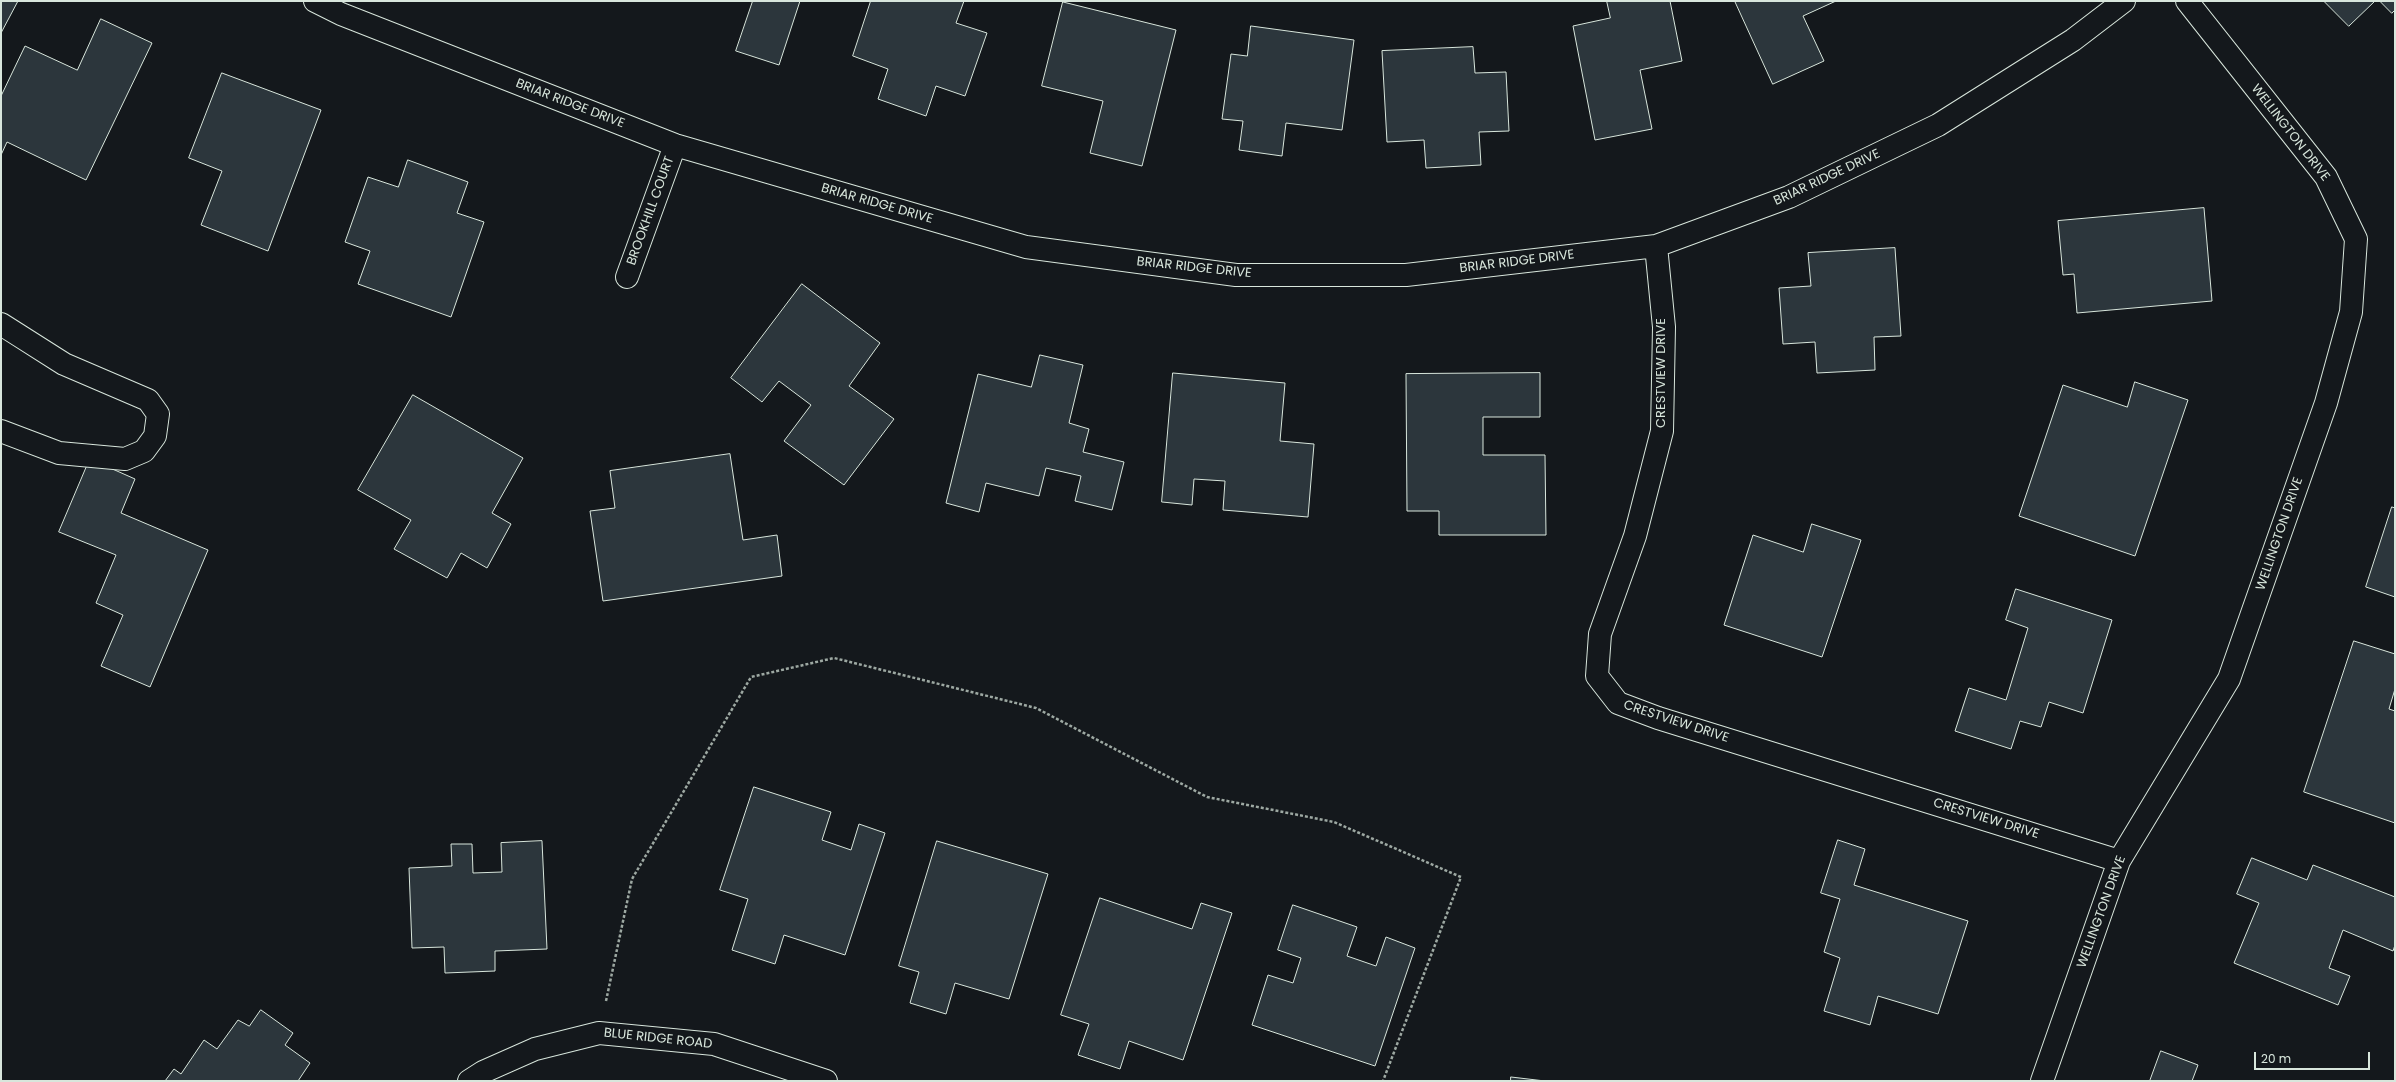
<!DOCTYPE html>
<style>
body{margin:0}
#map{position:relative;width:2396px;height:1082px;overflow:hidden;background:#14181c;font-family:Poppins,sans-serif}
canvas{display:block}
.frame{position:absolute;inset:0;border:2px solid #d8e6dc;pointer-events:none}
.scale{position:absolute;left:2254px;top:1052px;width:116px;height:18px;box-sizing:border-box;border:2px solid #d8e6dc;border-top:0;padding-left:5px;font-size:12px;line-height:14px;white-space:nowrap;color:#d8e6dc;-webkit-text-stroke:3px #14181c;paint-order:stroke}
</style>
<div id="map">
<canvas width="2396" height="1082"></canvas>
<div class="frame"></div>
<div class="scale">20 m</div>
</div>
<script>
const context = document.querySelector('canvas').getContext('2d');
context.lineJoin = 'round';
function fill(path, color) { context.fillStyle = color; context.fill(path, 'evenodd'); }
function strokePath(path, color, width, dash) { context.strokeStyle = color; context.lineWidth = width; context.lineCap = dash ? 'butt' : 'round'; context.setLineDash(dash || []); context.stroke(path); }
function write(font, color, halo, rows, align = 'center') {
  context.font = font + ' Poppins,sans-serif'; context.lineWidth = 3; context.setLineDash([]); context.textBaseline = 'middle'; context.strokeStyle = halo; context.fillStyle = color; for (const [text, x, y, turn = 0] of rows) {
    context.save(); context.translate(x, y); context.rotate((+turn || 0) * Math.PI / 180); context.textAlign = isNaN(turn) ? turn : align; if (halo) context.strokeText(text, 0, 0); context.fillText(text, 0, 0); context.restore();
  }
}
const building = new Path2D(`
 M 1,1 L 18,1 L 1,33 Z
 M 753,1 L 800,1 L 779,65 L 736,51 Z
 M 871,1 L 964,1 L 956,23 L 987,33 L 965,96 L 936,86 L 926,116 L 878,99 L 888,69 L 853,56 Z
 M 1607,1 L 1670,1 L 1682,61 L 1640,70 L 1652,129 L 1595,140 L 1573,26 L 1610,18 Z
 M 1735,1 L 1836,1 L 1803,16 L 1824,61 L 1773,84 Z
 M 2324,1 L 2375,1 L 2349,26 Z
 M 2380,1 L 2395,1 L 2395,10 L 2392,13 Z
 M 1063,2 L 1176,30 L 1142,166 L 1090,153 L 1103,101 L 1042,86 Z
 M 101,19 L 152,43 L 86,180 L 7,142 L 1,155 L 1,96 L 25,46 L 77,70 Z
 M 1251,26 L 1354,40 L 1342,130 L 1286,123 L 1282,156 L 1239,150 L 1243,121 L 1222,119 L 1231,54 L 1247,56 Z
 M 1473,47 L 1475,73 L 1506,72 L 1509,131 L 1479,132 L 1481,165 L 1426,168 L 1424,140 L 1387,142 L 1382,51 Z
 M 222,73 L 321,110 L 268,251 L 201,225 L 222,171 L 189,158 Z
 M 408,160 L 468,182 L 457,213 L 484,222 L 451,317 L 358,284 L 370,251 L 345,242 L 368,177 L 398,187 Z
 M 2204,208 L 2212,301 L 2077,313 L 2074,274 L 2063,275 L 2058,221 Z
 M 1895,248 L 1901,336 L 1874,337 L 1875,370 L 1817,373 L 1815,342 L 1783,344 L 1779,288 L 1811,286 L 1808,253 Z
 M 802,284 L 880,343 L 849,386 L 894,419 L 844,485 L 784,441 L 811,405 L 779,381 L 762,402 L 731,378 Z
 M 1040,355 L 1083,365 L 1069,423 L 1089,429 L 1083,452 L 1124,462 L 1112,510 L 1075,501 L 1081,476 L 1046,468 L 1039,496 L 986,483 L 979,512 L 946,503 L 978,374 L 1031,387 Z
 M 1173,373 L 1285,383 L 1280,441 L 1314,444 L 1308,517 L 1223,510 L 1225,481 L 1194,479 L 1192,505 L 1162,502 Z
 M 1540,373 L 1540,417 L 1483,417 L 1483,455 L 1545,455 L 1546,535 L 1439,535 L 1439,511 L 1407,511 L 1406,374 Z
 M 2135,382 L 2188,400 L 2135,556 L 2019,516 L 2063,385 L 2127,407 Z
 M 413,395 L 523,458 L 492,513 L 511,524 L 487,568 L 461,553 L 447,578 L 394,549 L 411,520 L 358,490 Z
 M 730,454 L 743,540 L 777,535 L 782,576 L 603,601 L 590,511 L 615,508 L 610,471 Z
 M 90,459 L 135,479 L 121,513 L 208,550 L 150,687 L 101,666 L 123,615 L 96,603 L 116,555 L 59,532 Z
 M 2392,507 L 2395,508 L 2395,597 L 2366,587 Z
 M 1812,524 L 1861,540 L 1822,657 L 1724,625 L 1753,535 L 1803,552 Z
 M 2016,589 L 2112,620 L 2083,713 L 2049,702 L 2041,727 L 2020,721 L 2011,749 L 1955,731 L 1969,688 L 2006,700 L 2028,628 L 2006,620 Z
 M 2354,641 L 2395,654 L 2395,689 L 2389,709 L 2395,711 L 2395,823 L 2304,792 Z
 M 754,787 L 831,812 L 822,840 L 851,850 L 859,824 L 885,833 L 845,955 L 784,935 L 775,964 L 732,950 L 748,899 L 720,890 Z
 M 1838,840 L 1865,849 L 1854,885 L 1968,921 L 1938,1014 L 1878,996 L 1870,1025 L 1824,1011 L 1840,958 L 1824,952 L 1840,899 L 1821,893 Z
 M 542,841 L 547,949 L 495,951 L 495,971 L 445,973 L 444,947 L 412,948 L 409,868 L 452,866 L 451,844 L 472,844 L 473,873 L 502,872 L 501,843 Z
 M 937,841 L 1048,874 L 1009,999 L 955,983 L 946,1014 L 910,1003 L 919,972 L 899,966 Z
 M 2252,858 L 2307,880 L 2313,865 L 2395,897 L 2395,945 L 2393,951 L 2343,930 L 2329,968 L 2350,976 L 2338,1005 L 2234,963 L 2259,903 L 2237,894 Z
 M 1100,898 L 1192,929 L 1201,903 L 1232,913 L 1183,1060 L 1129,1041 L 1120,1069 L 1078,1055 L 1089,1024 L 1061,1015 Z
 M 1293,905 L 1357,927 L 1347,956 L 1376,966 L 1386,937 L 1415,948 L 1375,1066 L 1252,1025 L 1268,975 L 1293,983 L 1301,958 L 1278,950 Z
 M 261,1010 L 293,1033 L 285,1045 L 310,1063 L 298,1081 L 165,1081 L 174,1069 L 181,1074 L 204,1040 L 217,1049 L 238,1020 L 249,1026 Z
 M 2161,1051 L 2198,1065 L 2192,1081 L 2150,1081 Z
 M 1511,1077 L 1545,1081 L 1511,1081 Z`);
fill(building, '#2c363c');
strokePath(building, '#d8e6dc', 1);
const minor = new Path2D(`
 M 315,1 L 341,14 L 675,145 L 1026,247 L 1236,275 L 1406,275 L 1656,246 L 1789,197 L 1938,125 L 2073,40 L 2124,1
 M 1656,246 L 1664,327 L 1662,431 L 1635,536 L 1600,634 L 1597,676 L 1618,703 L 1658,718 L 2119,861
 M 627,277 L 675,145
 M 1,324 L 64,364 L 148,400 L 158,414 L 155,436 L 144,451 L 125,459 L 59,453 L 1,431
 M 469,1081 L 483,1072 L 535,1049 L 599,1033 L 714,1044 L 826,1081
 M 2042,1081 L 2119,861 L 2229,679 L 2326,403 L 2351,312 L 2356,239 L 2326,177 L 2187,1`);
strokePath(minor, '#d8e6dc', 24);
strokePath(new Path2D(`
 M 606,1001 L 632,879 L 751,677 L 834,658 L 1036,708 L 1207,797 L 1334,822 L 1461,877 L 1383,1081`), '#9da8a2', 2.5, [3, 2]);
strokePath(minor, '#14181c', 22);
write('13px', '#d8e6dc', '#14181c', [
 ["BRIAR RIDGE DRIVE",570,104,21],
 ["WELLINGTON DRIVE",2290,133,52],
 ["BRIAR RIDGE DRIVE",1827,178,-25],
 ["BRIAR RIDGE DRIVE",877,204,16],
 ["BROOKHILL COURT",651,211,-70],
 ["BRIAR RIDGE DRIVE",1517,262,-7],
 ["BRIAR RIDGE DRIVE",1194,268,6],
 ["CRESTVIEW DRIVE",1662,373,-90],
 ["WELLINGTON DRIVE",2280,534,-71],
 ["CRESTVIEW DRIVE",1676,722,18],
 ["CRESTVIEW DRIVE",1986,819,17],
 ["WELLINGTON DRIVE",2102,912,-70],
 ["BLUE RIDGE ROAD",658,1039,6]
]);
</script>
